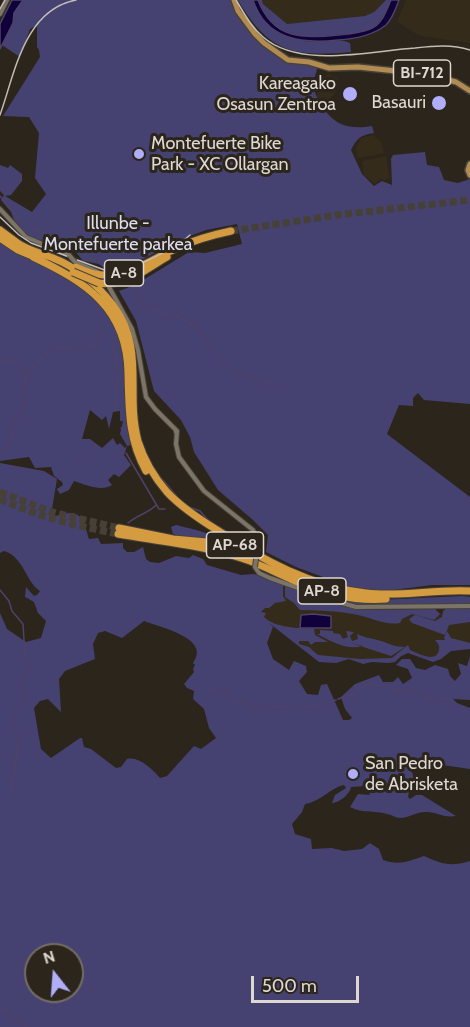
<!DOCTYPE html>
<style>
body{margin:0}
#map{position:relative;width:470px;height:1027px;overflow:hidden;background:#2c251b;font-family:Cabin,sans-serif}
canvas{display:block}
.north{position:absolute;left:24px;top:943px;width:60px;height:60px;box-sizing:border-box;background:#2c251b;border:2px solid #736d64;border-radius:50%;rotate:343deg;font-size:16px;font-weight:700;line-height:24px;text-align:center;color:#ddd8d2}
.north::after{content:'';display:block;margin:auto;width:21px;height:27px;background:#b0adfa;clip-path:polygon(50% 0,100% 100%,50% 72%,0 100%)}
.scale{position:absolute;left:251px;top:976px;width:108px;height:27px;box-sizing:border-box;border:3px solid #ddd8d2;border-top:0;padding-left:8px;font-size:18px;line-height:21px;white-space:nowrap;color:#ddd8d2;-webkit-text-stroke:4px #2c251b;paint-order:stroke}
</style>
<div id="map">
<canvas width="470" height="1027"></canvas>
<div class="north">N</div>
<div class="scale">500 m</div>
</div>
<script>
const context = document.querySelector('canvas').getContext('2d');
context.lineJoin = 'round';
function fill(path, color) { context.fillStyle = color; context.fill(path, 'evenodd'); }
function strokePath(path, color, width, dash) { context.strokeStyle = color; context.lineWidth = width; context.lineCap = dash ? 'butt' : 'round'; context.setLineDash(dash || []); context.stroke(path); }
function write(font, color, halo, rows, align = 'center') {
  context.font = font + ' Cabin,sans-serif'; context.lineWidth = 6; context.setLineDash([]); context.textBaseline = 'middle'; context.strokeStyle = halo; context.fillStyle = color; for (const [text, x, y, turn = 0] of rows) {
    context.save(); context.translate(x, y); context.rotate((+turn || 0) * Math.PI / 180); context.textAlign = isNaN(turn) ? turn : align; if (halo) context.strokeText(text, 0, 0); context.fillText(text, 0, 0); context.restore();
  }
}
fill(new Path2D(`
 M 262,0 L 386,0 L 374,12 L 365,16 L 287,24 L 263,4 Z
 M 406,0 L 470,0 L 470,43 L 420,36 L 397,22 Z
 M 328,74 L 338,78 L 336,92 L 331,98 L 327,100 L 323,97 L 320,101 L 317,96 L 317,83 Z
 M 373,135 L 382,143 L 384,153 L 360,158 L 357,157 L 356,148 L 361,138 Z
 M 386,156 L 390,181 L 387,178 L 385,181 L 381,178 L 375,184 L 364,175 L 362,161 Z
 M 274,582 L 345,606 L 366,610 L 435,609 L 442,614 L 447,608 L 470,608 L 470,649 L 451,651 L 439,660 L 433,662 L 408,653 L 391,663 L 372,662 L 363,664 L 349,659 L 332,663 L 319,662 L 273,625 L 264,622 L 250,613 Z`), '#352b1b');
fill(new Path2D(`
 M 23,0 L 232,0 L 243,21 L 288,61 L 318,66 L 312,86 C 325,116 337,132 372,126 L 374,133 C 361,135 357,138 351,150 L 362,174 L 374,186 L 382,181 L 392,185 L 391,159 L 393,155 L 425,152 L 427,165 L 439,167 L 444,180 L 458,183 L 470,179 L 470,404 L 424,400 L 418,393 L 413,398 L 413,406 L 399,405 L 387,434 L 470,497 L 470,585 L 432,585 L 385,591 L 350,587 L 296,567 L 266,552 L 268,535 L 253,520 L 218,490 L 194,452 L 190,437 L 181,420 L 154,391 L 136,321 L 119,291 L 135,285 L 189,252 L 205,253 L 242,244 L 237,224 L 206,230 L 185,238 L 123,269 L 106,270 L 99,264 L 83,261 L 74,250 L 29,237 L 14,220 L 11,212 L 1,200 L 4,195 L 0,191 L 0,165 L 8,168 L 10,165 L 22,174 L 22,181 L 11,195 L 5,196 L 32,212 L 46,194 L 35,178 L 39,133 L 29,117 L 3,116 L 40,57 L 39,50 L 37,47 L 37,25 L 30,29 L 20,57 L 2,45 L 13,23 L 14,13 Z
 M 238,0 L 253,0 C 262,25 290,43 317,42 C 328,42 339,38 350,43 L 351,52 C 293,57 269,53 238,0 Z
 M 258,0 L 262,0 L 263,4 L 287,24 L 365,16 L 374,12 L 386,0 L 391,0 C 386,10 383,20 374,27 C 366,32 352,33 343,34 C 305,39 275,41 258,0 Z
 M 0,242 C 22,260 53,266 78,282 C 85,286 91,295 97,301 C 139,348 118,391 131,445 L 127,446 L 124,455 L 131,465 L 119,477 L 114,474 L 108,480 L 112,485 C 102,492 86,485 74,481 L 69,490 L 60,494 L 57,489 L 63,485 L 62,482 L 54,476 L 51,467 L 35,468 L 29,457 L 0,461 ZM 90,410 L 102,420 L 106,416 L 109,429 L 113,412 L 120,411 L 120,421 L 123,421 L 120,434 L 127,446 L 125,448 L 120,443 L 117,445 L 113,438 L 102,448 L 90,439 L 82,439 Z
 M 0,463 L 44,471 L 57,479 L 51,515 C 59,517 63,513 71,513 C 84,513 86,530 89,539 L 98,538 L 101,544 L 123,543 L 123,548 L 127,552 L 134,552 L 143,547 L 146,559 L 150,562 L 159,563 L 176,556 L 189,558 L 193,555 L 203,559 L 207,565 L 241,575 L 254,574 L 283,585 L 283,596 L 286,601 L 275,603 L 269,608 L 265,608 L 261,612 L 266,613 L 264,617 C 275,628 299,628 314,629 L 315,635 L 328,642 L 315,642 L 311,645 L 308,641 L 299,641 L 299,644 L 309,647 L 318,655 L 360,659 L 392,658 L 408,645 L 410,650 C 418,653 436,664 439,650 C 440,645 438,644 435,640 L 445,640 L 444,638 L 447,631 L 451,638 L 470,643 L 470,649 L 451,651 L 441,659 L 433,662 L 408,653 L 401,656 L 395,662 L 389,663 L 372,662 L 363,664 L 349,659 L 336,663 L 319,662 L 269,623 L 273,627 L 267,643 L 273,659 L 289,670 L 294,661 L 306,666 L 307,672 L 299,681 L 307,694 L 318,695 L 321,685 L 327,684 L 343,720 L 349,720 L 352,718 L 345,709 L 341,697 L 355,684 L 379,675 L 383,682 L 393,682 L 398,677 L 403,684 L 412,678 L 408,669 L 396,665 L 402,659 L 410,659 L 416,668 L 425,670 L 435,665 L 448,669 L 450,676 L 455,681 L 461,674 L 458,663 L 467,666 L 470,656 L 470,700 L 453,699 L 457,703 L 470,708 L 470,769 L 415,761 L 411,770 L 415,780 L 410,787 L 408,797 L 410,799 L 416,795 L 422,795 L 456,816 C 444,818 439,813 428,812 C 417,811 411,817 401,818 C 395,818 393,815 387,814 C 373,810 364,814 350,807 L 358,794 L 370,795 L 367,786 L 351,787 C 350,794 339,803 332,803 L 335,795 L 346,788 L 344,785 C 330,788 320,802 305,804 L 302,812 L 292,824 L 295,834 L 311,839 L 312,849 L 332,848 L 344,851 L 362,849 L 370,843 L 379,849 L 383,860 C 399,866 409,861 424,856 C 442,864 450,867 470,861 L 470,1027 L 0,1027 L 0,613 L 7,629 L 26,642 L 41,638 L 46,621 L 38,613 L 34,602 L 25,597 L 26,587 L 34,596 L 37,595 L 40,591 C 25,581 24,557 4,551 L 0,553 ZM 144,621 C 159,627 212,638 193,663 L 195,665 L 193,669 L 194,672 L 184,684 L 187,688 L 194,691 L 193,699 L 204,709 L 209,728 L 216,738 L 201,749 L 194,746 L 167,776 L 160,778 C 152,769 139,756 127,759 L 121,767 L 116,768 L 91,749 L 84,747 L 82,738 L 80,738 L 51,758 L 41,749 L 34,708 L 40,701 L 48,699 L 61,712 L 59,679 L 65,671 L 95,659 L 93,644 L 98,633 L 105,631 L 122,638 ZM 36,955 L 72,955 L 72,991 L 36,991 Z
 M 176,525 C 187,528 202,530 212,536 C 226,544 242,553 257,561 L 233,552 L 207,547 L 206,543 L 173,534 L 171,527 Z
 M 293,579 L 331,593 L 378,600 L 462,596 L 470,597 L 470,605 L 356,606 L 285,583 Z
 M 285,586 L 352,608 L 366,610 L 435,609 L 440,614 L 434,620 L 412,614 L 402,619 L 400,623 C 385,626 368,616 353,614 C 335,611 318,610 300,610 L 294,603 L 285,597 Z
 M 447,608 L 470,608 L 470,622 L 449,625 L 445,635 L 412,623 L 409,619 L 415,615 L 435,621 L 442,617 L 443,611 Z
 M 320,630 L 333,631 L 333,633 L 340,634 L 343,639 L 348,637 L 346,631 L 354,632 L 350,636 L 352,641 L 358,639 L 357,634 C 365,638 372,638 381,641 C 390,644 395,647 405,647 L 391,656 L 351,643 L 363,646 C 346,651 331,641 317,634 L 320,634 Z`), '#454271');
const water = new Path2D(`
 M 12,0 L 23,0 L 14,13 L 13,23 L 0,49 L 0,24 Z
 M 253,0 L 258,0 C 273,39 302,39 338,35 C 348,34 361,33 370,29 C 382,25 386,11 391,0 L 399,0 C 396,8 393,18 386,25 C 372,36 355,39 338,40 C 302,44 266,40 253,0 Z
 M 313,614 L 331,616 L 331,628 L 300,628 L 301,615 Z`);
fill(water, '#11013a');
strokePath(water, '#4e4268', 1.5);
strokePath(new Path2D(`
 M 0,196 L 18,218 L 34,230 L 69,241 L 88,258 L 118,267 L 121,270
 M 133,293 C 147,317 163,309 184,319 C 205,330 212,356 232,369 C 245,378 261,380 275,386
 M 113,345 L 118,373 L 115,410
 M 77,348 L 95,344 L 104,324
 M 0,363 L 4,361 L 16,361 L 27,373
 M 121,428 L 129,435
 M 126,453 L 159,509 L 165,509
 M 0,454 L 10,442 L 16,418 L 25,404 L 20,395 L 24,388 L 27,374 L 51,350 L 57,348 L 72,349
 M 71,464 L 96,446
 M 156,472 L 180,500
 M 189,507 L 200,511 L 208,520 L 238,539
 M 128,523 C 137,515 149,513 156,505
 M 0,590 L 9,601 L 12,611 L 23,624 L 25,656 L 30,667 L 25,679 L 20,684 L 20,690 L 24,697 L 13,717 L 14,728 L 19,737 L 11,793
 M 207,688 L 223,691 L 233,701 L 250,705 L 257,710 L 265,710 L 276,706 L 295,707
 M 421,694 L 425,697 L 451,699
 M 338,699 L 354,694 L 357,690 L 369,684 L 419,693
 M 297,706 L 313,707 L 336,700
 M 0,1009 L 5,1009 L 14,1019 L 27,1027`), '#4e4268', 1.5);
strokePath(new Path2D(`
 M 231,231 L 337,215 L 470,200
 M 0,492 L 52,512 L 119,528
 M 0,499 C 38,517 77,526 118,534`), '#474036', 7, [7, 3.5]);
const tertiary = new Path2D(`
 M 0,14 L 7,0
 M 0,209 L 26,237 L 69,255
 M 75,262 L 98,272
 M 109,287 L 132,329 L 138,350 L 146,397 L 155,409 L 176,430 L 176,432
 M 177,431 L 176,444 L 179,457 L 204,491 L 253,530 L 258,544
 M 255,567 L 259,573 L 270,578 L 332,600 L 356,607 L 470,606`);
const primary = new Path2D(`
 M 234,0 L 238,11 L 255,34 L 264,43 L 288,60 L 309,62 L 329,68 L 358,67 L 425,74 L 456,82 L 470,91
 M 470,164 L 468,170 L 470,175`);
const motorway = new Path2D(`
 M 0,230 L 19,244
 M 0,238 L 18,250 L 37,258
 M 16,242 C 27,250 41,253 53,258 C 76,267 98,285 113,305 C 146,349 125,393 138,441 C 144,460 154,477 167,492 C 181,507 199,519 217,530 C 262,560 312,587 366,593 C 401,597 435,589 470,591
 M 33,257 C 86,282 127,308 128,373 C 129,408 128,439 146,471
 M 76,267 C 117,288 141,264 177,248 C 194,240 212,235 231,231
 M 99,283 C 127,287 144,270 167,257
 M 119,528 L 173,539 L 207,542
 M 118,534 C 159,541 201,545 241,558 C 261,564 280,575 300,583 C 327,595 357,601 386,599`);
strokePath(tertiary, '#48433a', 6);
strokePath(primary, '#48433a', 8);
strokePath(motorway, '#48433a', 9);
strokePath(tertiary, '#7d7468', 4);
strokePath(primary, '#b18b50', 5);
strokePath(motorway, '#d49b40', 7);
strokePath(new Path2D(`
 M 0,9 L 5,0`), '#c2bdb7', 1.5);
strokePath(new Path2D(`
 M 236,0 C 244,13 251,27 263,37 C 300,69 370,51 415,48 C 433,46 452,44 470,50
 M 0,115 C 15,73 24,10 76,0
 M 0,217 L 19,235 L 31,243 L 110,272 C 129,272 176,248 190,235`), '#c2bdb7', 1.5);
const tertiaryBridge = new Path2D(`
 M 69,255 L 75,262
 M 255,567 L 258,544`);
const motorwayBridge = new Path2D(`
 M 73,272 L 99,283
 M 207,542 L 231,542 L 250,547`);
strokePath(tertiaryBridge, '#48433a', 6, []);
strokePath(motorwayBridge, '#48433a', 9, []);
strokePath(tertiaryBridge, '#7d7468', 4);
strokePath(motorwayBridge, '#d49b40', 7);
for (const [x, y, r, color] of [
 [350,94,8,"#b0adfa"],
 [439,103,8,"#b0adfa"],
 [139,154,6,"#b0adfa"],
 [353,774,6,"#b0adfa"]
]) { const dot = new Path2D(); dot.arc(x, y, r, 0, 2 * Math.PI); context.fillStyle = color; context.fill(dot); strokePath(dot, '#2c251b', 2); }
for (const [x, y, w] of [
 [422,73,57],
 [124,273,39],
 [235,545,57],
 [322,591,48]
]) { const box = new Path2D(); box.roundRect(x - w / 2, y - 13, w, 26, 4.5); context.fillStyle = '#2c251b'; context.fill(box); strokePath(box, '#ddd8d2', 1.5); }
write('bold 16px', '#ddd8d2', null, [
 ["BI-712",422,73],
 ["A-8",124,273],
 ["AP-68",235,545],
 ["AP-8",322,591]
]);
write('18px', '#ddd8d2', '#2c251b', [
 ["Kareagako",336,84],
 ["Osasun Zentroa",336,105],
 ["Basauri",426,103],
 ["Montefuerte Bike",151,144,"left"],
 ["Park - XC Ollargan",151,165,"left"],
 ["San Pedro",365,764,"left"],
 ["de Abrisketa",365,785,"left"]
], 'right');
write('18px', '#dcddf0', '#2c251b', [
 ["Illunbe -",118,224],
 ["Montefuerte parkea",118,245]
]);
</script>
